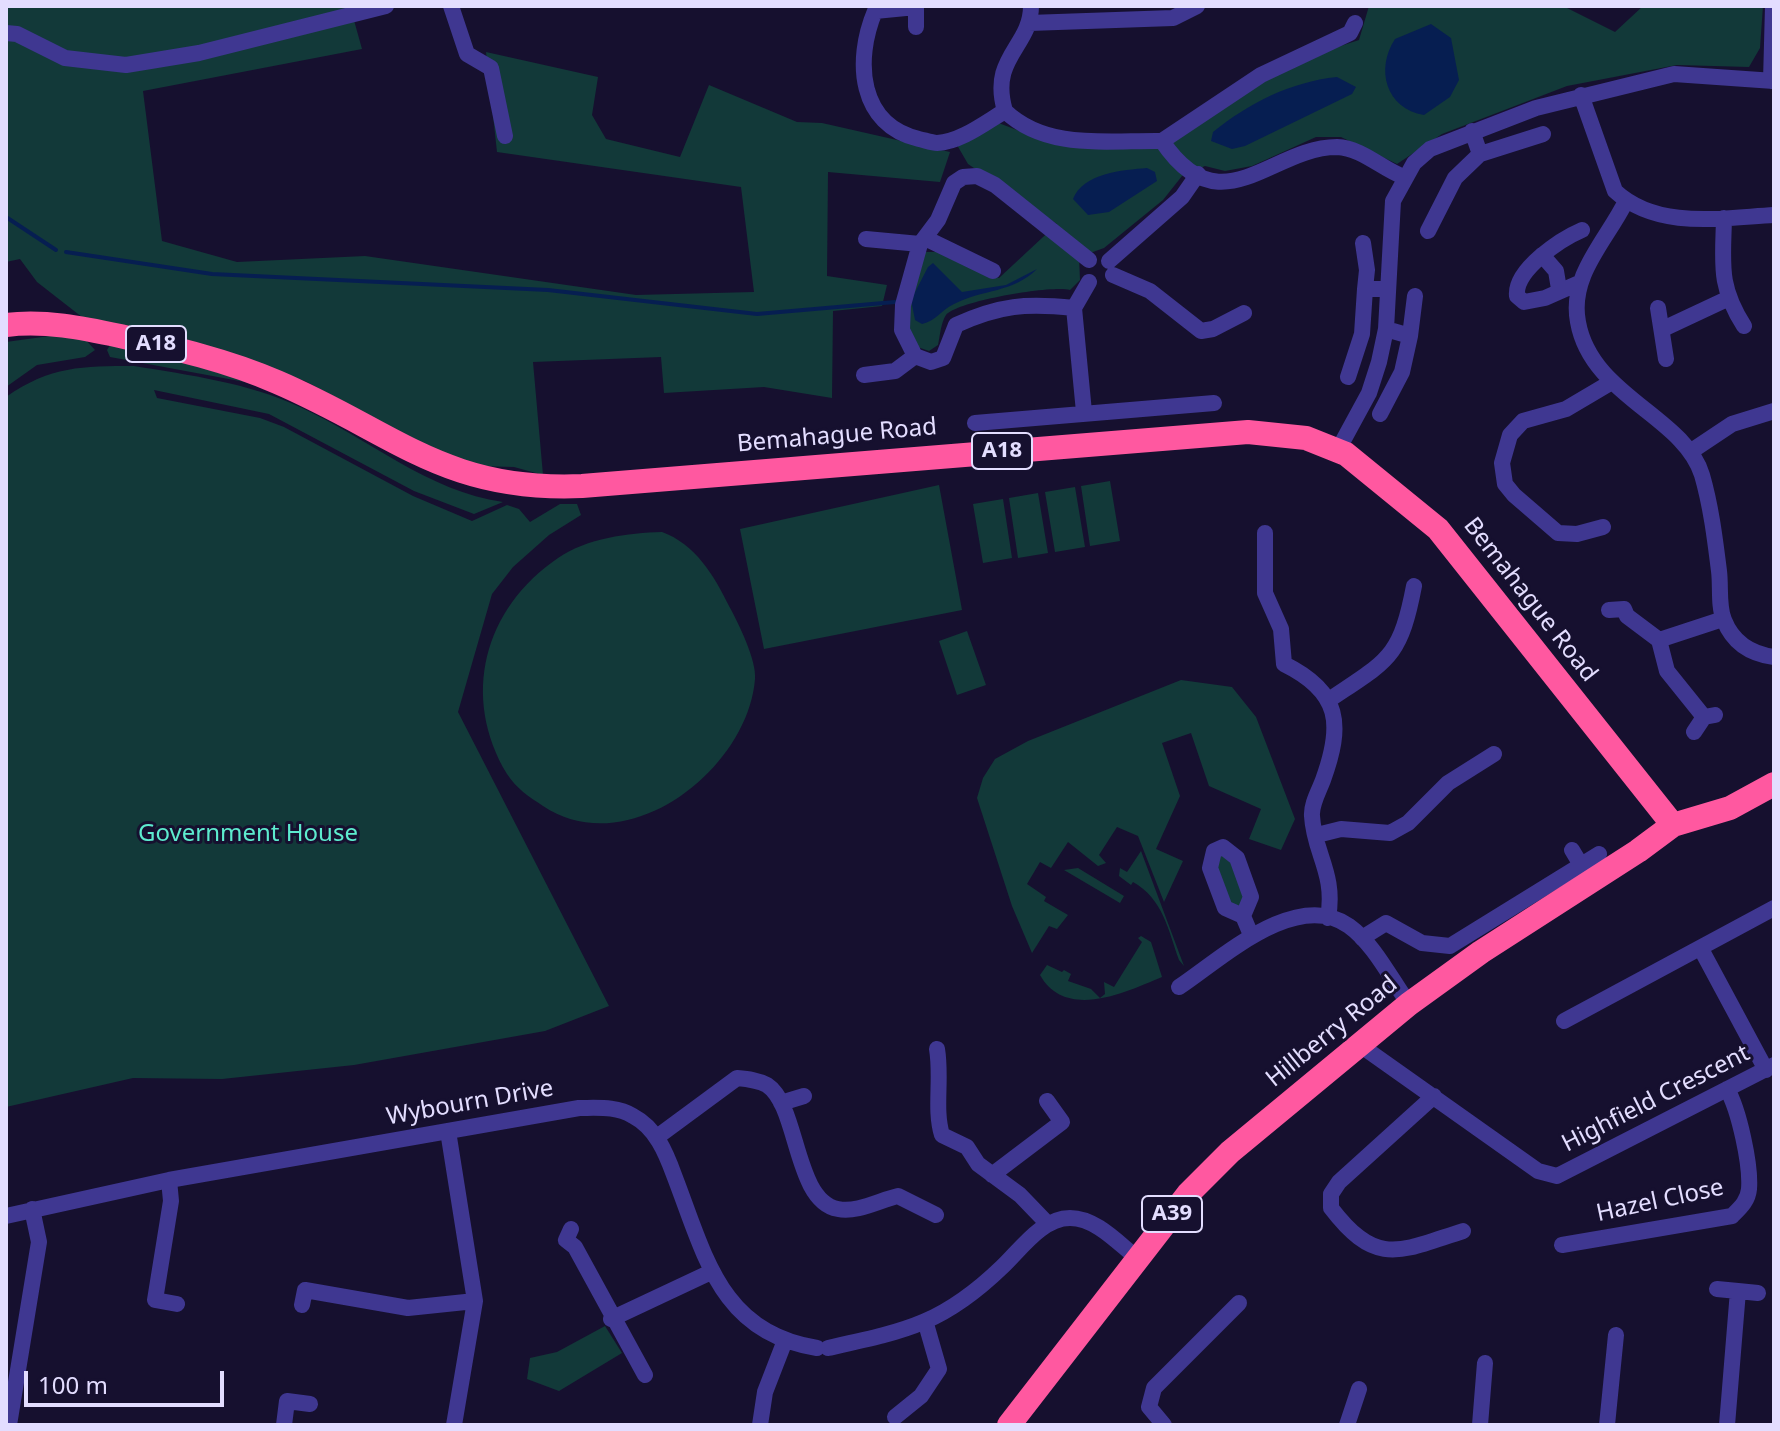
<!DOCTYPE html>
<style>
body{margin:0}
#map{position:relative;width:1780px;height:1431px;overflow:hidden;background:#16102f;font-family:"Noto Sans",sans-serif}
canvas{display:block}
.frame{position:absolute;inset:0;border:8px solid #e3ddff;pointer-events:none}
.scale{position:absolute;left:24px;top:1371px;width:200px;height:36px;box-sizing:border-box;border:4px solid #e3ddff;border-top:0;padding-left:10px;font-size:24px;line-height:28px;white-space:nowrap;color:#e3ddff;-webkit-text-stroke:6px #16102f;paint-order:stroke}
</style>
<div id="map">
<canvas width="1780" height="1431"></canvas>
<div class="frame"></div>
<div class="scale">100 m</div>
</div>
<script>
const context = document.querySelector('canvas').getContext('2d');
context.lineJoin = 'round';
function fill(path, color) { context.fillStyle = color; context.fill(path, 'evenodd'); }
function strokePath(path, color, width, dash) { context.strokeStyle = color; context.lineWidth = width; context.lineCap = dash ? 'butt' : 'round'; context.setLineDash(dash || []); context.stroke(path); }
function write(font, color, halo, rows, align = 'center') {
  context.font = font + ' "Noto Sans",sans-serif'; context.lineWidth = 6; context.setLineDash([]); context.textBaseline = 'middle'; context.strokeStyle = halo; context.fillStyle = color; for (const [text, x, y, turn = 0] of rows) {
    context.save(); context.translate(x, y); context.rotate((+turn || 0) * Math.PI / 180); context.textAlign = isNaN(turn) ? turn : align; if (halo) context.strokeText(text, 0, 0); context.fillText(text, 0, 0); context.restore();
  }
}
fill(new Path2D(`
 M 6,6 L 350,6 L 362,49 L 143,91 L 162,241 L 237,262 L 365,256 L 636,295 L 754,292 L 741,187 L 497,152 L 486,52 L 598,77 L 592,115 L 606,139 L 680,157 L 709,85 L 797,122 L 822,123 L 950,152 L 940,182 L 828,172 L 827,276 L 887,285 L 882,306 L 833,311 L 832,398 L 764,387 L 664,393 L 661,357 L 533,362 L 543,475 L 514,467 L 476,466 L 436,451 L 305,381 L 260,366 L 87,321 L 37,282 L 20,259 L 6,262 Z
 M 1369,6 L 1563,6 L 1615,32 L 1643,6 L 1763,6 L 1760,48 L 1749,67 L 1677,65 L 1567,86 L 1442,134 L 1397,164 L 1341,137 L 1316,137 L 1252,166 L 1225,171 L 1205,166 L 1182,176 L 1163,200 L 1104,248 L 1079,257 L 1080,280 L 1070,290 C 1052,285 958,301 946,315 C 941,322 940,336 938,345 L 929,351 L 912,345 L 905,317 L 923,252 L 941,252 L 999,278 L 1057,224 L 968,164 L 957,145 L 996,122 L 1038,138 L 1145,144 L 1313,55 L 1359,40 Z
 M 57,335 L 84,338 L 95,350 L 85,357 L 37,365 L 6,387 L 6,342 Z
 M 112,342 L 261,385 L 110,357 L 107,350 Z
 M 134,366 C 189,375 249,383 300,407 C 366,437 429,492 503,502 L 474,514 L 414,491 L 269,414 L 154,390 L 157,398 L 260,418 L 284,427 L 413,496 L 472,521 L 507,505 L 519,509 L 530,522 L 560,504 L 577,504 L 581,515 L 549,535 L 513,567 L 492,594 L 458,712 L 609,1006 L 545,1031 L 354,1065 L 222,1079 L 133,1078 L 6,1107 L 6,397 C 50,366 83,366 134,366 Z
 M 1110,481 L 1120,541 L 1090,546 L 1081,486 Z
 M 939,485 L 962,610 L 764,649 L 740,529 Z
 M 1075,487 L 1085,547 L 1055,552 L 1045,492 Z
 M 1038,493 L 1048,553 L 1018,558 L 1009,498 Z
 M 1003,499 L 1012,558 L 983,563 L 973,504 Z
 M 662,532 C 695,544 714,575 729,606 C 738,622 757,661 755,679 C 748,769 628,863 543,806 C 528,796 517,789 507,774 C 461,697 483,609 558,558 C 587,538 628,533 662,532 Z
 M 967,631 L 986,685 L 957,695 L 939,641 Z
 M 1181,680 L 1232,687 L 1256,717 L 1295,819 L 1281,850 L 1249,839 L 1261,809 L 1209,786 L 1191,733 L 1162,743 L 1180,796 L 1156,849 L 1183,861 L 1164,902 L 1138,836 L 1117,827 L 1099,855 L 1106,863 L 1098,866 L 1068,842 L 1051,868 L 1040,862 L 1027,884 L 1046,897 L 1044,901 L 1068,915 L 1057,929 L 1049,926 L 1032,953 L 1012,906 L 977,798 L 983,778 L 995,759 L 1028,741 Z
 M 1141,851 L 1184,966 L 1179,960 C 1168,929 1163,899 1133,882 L 1131,885 L 1119,876 L 1120,868 L 1127,872 Z
 M 1217,855 L 1232,856 L 1247,897 L 1238,907 L 1230,905 L 1214,863 Z
 M 1078,868 L 1124,896 L 1120,903 L 1064,870 Z
 M 1141,936 L 1151,942 L 1162,977 C 1126,992 1066,1021 1040,975 L 1047,965 L 1062,972 L 1064,970 L 1071,974 L 1068,981 L 1091,989 L 1100,998 L 1105,994 L 1104,982 L 1114,987 L 1142,942 L 1138,938 Z
 M 605,1326 L 622,1353 L 559,1391 L 527,1379 L 530,1358 L 557,1352 Z`), '#123939');
fill(new Path2D(`
 M 1431,24 L 1451,38 L 1459,80 L 1450,97 L 1424,115 C 1386,109 1375,69 1395,39 Z
 M 1337,77 L 1356,87 L 1352,94 L 1245,146 L 1232,149 L 1211,141 L 1213,132 C 1249,103 1290,82 1337,77 Z
 M 1147,168 L 1155,172 L 1157,181 L 1109,212 L 1088,215 L 1073,199 C 1083,173 1123,170 1147,168 Z
 M 933,263 L 962,292 L 1006,285 L 1037,269 C 1013,293 983,289 954,304 C 941,310 936,321 922,324 L 915,320 L 911,300 L 928,267 Z`), '#061e51');
strokePath(new Path2D(`
 M 6,217 L 56,250
 M 66,252 L 212,274 L 548,290 L 757,314 L 895,302`), '#061e51', 4);
strokePath(new Path2D(`
 M 451,6 L 467,54 L 491,68 L 505,136
 M 1031,6 C 1031,47 989,57 1005,111 C 1047,151 1109,140 1162,141 C 1221,229 1271,147 1337,147 C 1362,148 1382,169 1404,177
 M 1029,23 L 1173,18 L 1197,6
 M 916,27 L 916,7 L 875,11 C 854,61 859,125 919,139 C 924,140 932,143 937,143 C 961,142 986,122 1005,111
 M 6,33 L 17,34 L 65,58 L 126,65 L 199,53 L 386,6
 M 1771,81 L 1773,6
 M 1581,95 L 1615,191 C 1657,230 1721,218 1774,215
 M 1162,141 L 1261,75 L 1350,33 L 1355,23
 M 1480,154 L 1543,134
 M 1626,201 C 1607,240 1569,275 1578,322 C 1591,396 1684,416 1702,475 C 1711,506 1715,539 1719,571 C 1721,586 1718,606 1724,620 C 1733,643 1751,654 1774,657
 M 1724,218 C 1723,264 1718,285 1744,326
 M 1428,231 L 1455,178 L 1480,154 L 1472,131
 M 866,239 L 920,244
 M 927,239 L 993,271
 M 1363,243 L 1367,270 L 1365,289
 M 1542,255 L 1556,271 L 1559,289
 M 1109,261 L 1182,197 L 1198,174
 M 1113,275 L 1150,291 L 1201,331 L 1213,329 L 1244,313
 M 1579,283 L 1545,298 L 1524,302 L 1517,296 C 1514,270 1561,239 1582,230
 M 1074,308 C 1026,303 1000,305 956,325 L 943,358 L 931,362 L 915,356 L 902,330 L 903,305 L 920,244 L 938,220 L 954,183 L 963,177 L 977,176 L 995,185 L 1089,260
 M 1658,308 L 1666,359
 M 1663,329 L 1727,299
 M 1410,336 L 1415,296
 M 864,375 L 895,371 L 915,356
 M 1348,377 L 1362,334 L 1365,289 L 1388,289
 M 1084,412 L 1074,308 L 1089,282
 M 1380,414 L 1402,372 L 1410,336 L 1386,329
 M 975,423 L 1214,403
 M 1338,450 L 1369,393 L 1379,362 L 1386,329 L 1393,201 L 1414,163 L 1430,149 L 1536,108 L 1674,74 L 1774,81
 M 1690,452 L 1732,424 L 1774,411
 M 1603,527 L 1577,534 L 1558,533 L 1514,495 L 1505,484 L 1502,463 L 1510,435 L 1523,421 L 1566,409 L 1610,383
 M 1265,533 L 1265,593 L 1281,629 L 1284,664
 M 1609,610 L 1624,609 L 1627,616 L 1659,640
 M 1284,664 C 1341,692 1343,725 1323,780 C 1319,791 1311,804 1312,816 C 1314,854 1336,873 1328,918
 M 1329,700 C 1388,660 1400,659 1414,586
 M 1715,715 L 1704,717 L 1667,671 L 1659,640 L 1723,619
 M 1694,732 L 1704,717
 M 1317,835 L 1341,829 L 1390,833 L 1408,823 L 1448,783 L 1494,754
 M 1572,850 L 1581,865
 M 1243,916 L 1251,897 L 1237,858 L 1223,847 L 1214,851 L 1210,868 L 1225,908 L 1243,916 L 1251,935
 M 1362,938 L 1386,923 L 1422,943 L 1450,946 L 1599,854
 M 1701,949 L 1766,1070
 M 1179,987 C 1220,960 1296,888 1349,926 C 1374,944 1391,979 1409,1004
 M 1564,1021 L 1774,908
 M 1360,1045 L 1538,1171 L 1557,1176 L 1774,1065
 M 937,1049 C 942,1079 934,1109 942,1135 L 967,1147 L 978,1164 L 1020,1195 L 1047,1223
 M 1434,1096 L 1339,1182 L 1331,1194 L 1331,1208 C 1377,1268 1400,1251 1463,1231
 M 781,1103 L 804,1096
 M 448,1131 L 475,1301 L 454,1425
 M 657,1137 L 737,1078 C 748,1079 758,1080 767,1085 C 799,1106 794,1201 838,1209 C 857,1213 880,1200 898,1196 L 936,1215
 M 992,1175 L 1062,1122 L 1047,1101
 M 169,1180 L 171,1201 L 155,1300 L 177,1304
 M 6,1216 L 169,1180 L 579,1108 C 598,1108 617,1106 633,1116 C 656,1128 666,1153 674,1175 C 705,1255 720,1333 817,1348
 M 571,1229 L 566,1240 L 575,1247 L 645,1375
 M 1562,1245 L 1732,1216 C 1740,1208 1748,1201 1749,1189 C 1751,1165 1739,1110 1727,1089
 M 1717,1289 L 1738,1291 L 1727,1425
 M 1738,1291 L 1758,1293
 M 302,1305 L 305,1290 L 408,1308 L 475,1301
 M 611,1319 L 711,1272
 M 828,1348 C 906,1331 943,1324 1002,1267 C 1021,1249 1042,1218 1070,1218 C 1096,1218 1118,1243 1137,1258
 M 895,1417 L 921,1396 L 939,1369 L 926,1324
 M 9,1425 L 39,1242 L 32,1209
 M 284,1425 L 287,1401 L 310,1404
 M 760,1425 L 765,1392 L 784,1343
 M 1164,1425 L 1149,1407 L 1154,1388 L 1239,1303
 M 1347,1425 L 1359,1389
 M 1480,1425 L 1485,1363
 M 1607,1425 L 1616,1335`), '#3f3791', 16);
strokePath(new Path2D(`
 M 6,325 C 44,320 83,328 120,336 C 173,348 227,360 277,382 C 394,432 444,492 582,486 L 1248,432 L 1306,438 L 1346,454 L 1438,529 L 1673,825
 M 1009,1425 L 1188,1194 L 1230,1152 L 1409,1004 L 1481,952 L 1638,851 L 1673,825 L 1730,808 L 1774,784`), '#ff58a0', 24);
for (const [x, y, w] of [
 [156,344,60],
 [1002,451,60],
 [1172,1214,60]
]) { const box = new Path2D(); box.roundRect(x - w / 2, y - 18, w, 36, 6); context.fillStyle = '#16102f'; context.fill(box); strokePath(box, '#e3ddff', 2); }
write('bold 22px', '#e3ddff', null, [
 ["A18",156,344],
 ["A18",1002,451],
 ["A39",1172,1214]
]);
write('24px', '#e3ddff', '#16102f', [
 ["Bemahague Road",837,436,-5],
 ["Bemahague Road",1530,600,52],
 ["Hillberry Road",1332,1032,-39],
 ["Highfield Crescent",1656,1099,-27],
 ["Wybourn Drive",470,1103,-10],
 ["Hazel Close",1660,1201,-12]
]);
write('24px', '#5debce', '#16102f', [
 ["Government House",248,834]
]);
</script>
